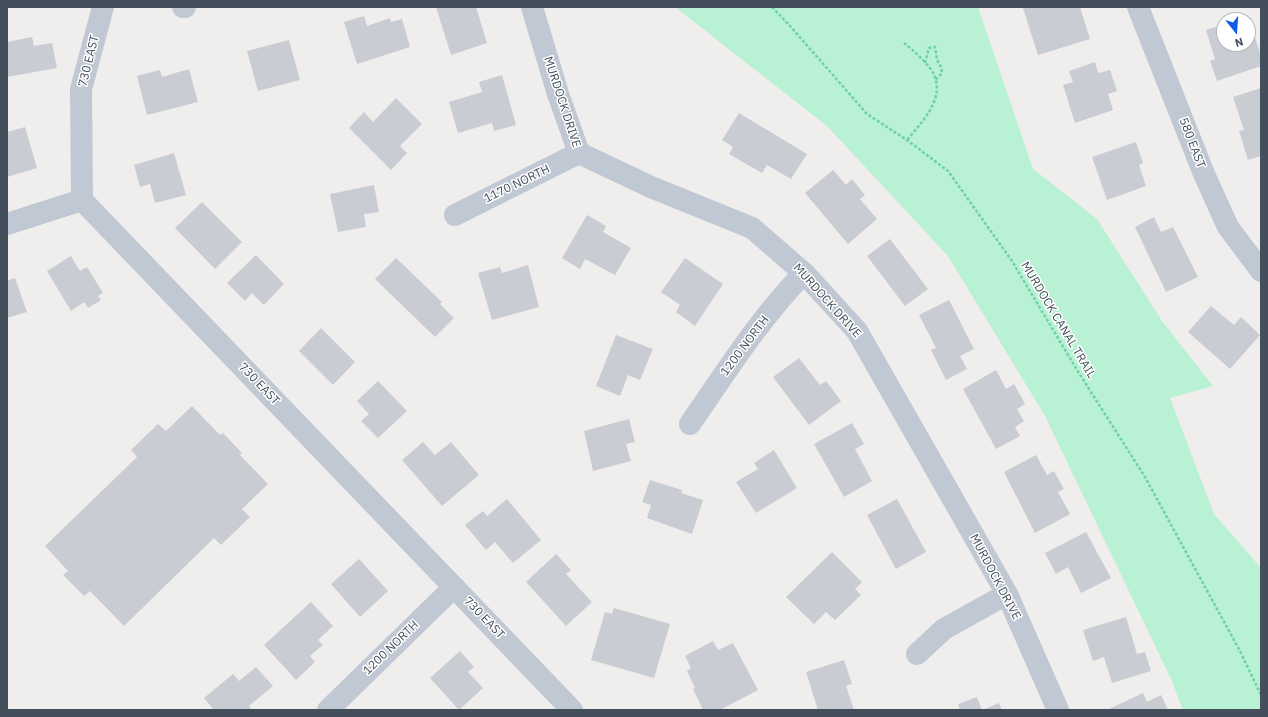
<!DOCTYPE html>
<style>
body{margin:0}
#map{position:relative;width:1268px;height:717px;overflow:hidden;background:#f0eded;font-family:"IBM Plex Sans",sans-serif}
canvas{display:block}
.frame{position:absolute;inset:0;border:8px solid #444f5c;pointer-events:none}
.north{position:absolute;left:1216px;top:12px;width:40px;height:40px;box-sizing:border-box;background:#fff;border:1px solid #b4b9be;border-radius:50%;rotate:163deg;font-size:11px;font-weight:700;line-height:16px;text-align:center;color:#444f5c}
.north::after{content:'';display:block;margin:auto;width:14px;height:18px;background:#0e5de9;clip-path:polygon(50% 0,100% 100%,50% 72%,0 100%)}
</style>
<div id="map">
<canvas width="1268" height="717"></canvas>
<div class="frame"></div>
<div class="north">N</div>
</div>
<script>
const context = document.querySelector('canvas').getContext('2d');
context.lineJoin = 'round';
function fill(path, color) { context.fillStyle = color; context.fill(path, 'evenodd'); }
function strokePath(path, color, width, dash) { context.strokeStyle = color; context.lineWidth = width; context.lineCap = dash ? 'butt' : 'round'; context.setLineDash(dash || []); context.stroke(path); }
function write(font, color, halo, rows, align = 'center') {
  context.font = font + ' "IBM Plex Sans",sans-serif'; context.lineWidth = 3; context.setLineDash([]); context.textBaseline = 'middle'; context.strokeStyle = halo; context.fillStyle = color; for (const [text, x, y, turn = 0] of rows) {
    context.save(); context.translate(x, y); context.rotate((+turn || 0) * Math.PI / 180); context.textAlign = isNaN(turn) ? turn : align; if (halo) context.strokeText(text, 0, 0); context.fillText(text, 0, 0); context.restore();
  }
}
fill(new Path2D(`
 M 675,7 L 978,7 L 1033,169 L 1097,219 L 1162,321 L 1213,386 L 1170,398 L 1214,514 L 1261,568 L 1261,710 L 1183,710 L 1171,679 L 1045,416 L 948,256 L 827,126 Z`), '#b8f1d3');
fill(new Path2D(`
 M 436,7 L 476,7 L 487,43 L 451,55 Z
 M 1027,7 L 1080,7 L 1090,39 L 1038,55 L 1023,8 Z
 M 364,16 L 367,26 L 390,18 L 391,22 L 402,19 L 410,47 L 357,64 L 344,22 Z
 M 1248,16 L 1261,56 L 1261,66 L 1217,81 L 1210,61 L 1215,59 L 1206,30 L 1224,24 L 1224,44 L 1248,44 L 1248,20 L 1237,20 Z
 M 32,37 L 34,46 L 52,43 L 57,68 L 7,77 L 7,42 Z
 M 289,40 L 300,80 L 258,91 L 247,51 Z
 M 1095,62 L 1098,73 L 1110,70 L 1117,91 L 1108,94 L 1113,110 L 1075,123 L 1063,85 L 1073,82 L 1069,71 Z
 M 189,69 L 198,102 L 147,115 L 137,76 L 160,70 L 162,77 Z
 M 502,75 L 516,125 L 494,131 L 492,123 L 458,133 L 449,102 L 482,92 L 479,82 Z
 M 1261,88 L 1261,156 L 1248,160 L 1239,131 L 1244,130 L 1233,97 Z
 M 396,98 L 422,124 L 400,146 L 407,153 L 391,170 L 349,128 L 364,112 L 373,122 Z
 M 739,113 L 807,154 L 791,179 L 767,165 L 762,173 L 729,154 L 733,147 L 722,140 Z
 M 25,127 L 37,168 L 7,177 L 7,132 Z
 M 1136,142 L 1143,163 L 1139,165 L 1146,186 L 1107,200 L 1092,157 Z
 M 174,153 L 186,195 L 155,203 L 150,184 L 140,187 L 134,165 Z
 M 833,170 L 846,185 L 852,179 L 865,195 L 860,199 L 877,219 L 848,244 L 805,193 Z
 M 374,185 L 379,212 L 364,214 L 366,227 L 338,232 L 330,194 Z
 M 202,202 L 242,242 L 215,269 L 175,228 Z
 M 587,215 L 606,226 L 603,232 L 631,248 L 615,275 L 585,259 L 580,269 L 562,258 Z
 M 1154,217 L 1161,232 L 1173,227 L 1198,277 L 1166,292 L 1135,227 Z
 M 890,239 L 928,289 L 905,306 L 867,256 Z
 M 256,255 L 284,284 L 264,305 L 252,293 L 245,301 L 227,283 Z
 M 71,256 L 80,271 L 87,267 L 103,293 L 98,296 L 101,300 L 88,308 L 84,302 L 71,311 L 47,271 Z
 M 396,258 L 442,302 L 440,304 L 454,318 L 435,337 L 375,279 Z
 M 685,258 L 723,284 L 695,326 L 676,312 L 680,305 L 661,292 Z
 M 528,265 L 539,307 L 492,320 L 478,273 L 500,267 L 502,273 Z
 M 15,278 L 27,312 L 7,318 L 7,281 Z
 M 949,300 L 974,349 L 960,356 L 967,369 L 946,380 L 931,350 L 936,348 L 919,315 Z
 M 1211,306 L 1234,325 L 1241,317 L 1260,335 L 1230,369 L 1188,332 Z
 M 321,328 L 355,362 L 333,385 L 299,351 Z
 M 616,335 L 653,349 L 640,380 L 628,375 L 620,396 L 596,386 Z
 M 799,358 L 820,385 L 826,381 L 841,401 L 809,425 L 773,377 Z
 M 996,370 L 1006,389 L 1014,384 L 1025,404 L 1017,409 L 1024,421 L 1015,427 L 1020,436 L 996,449 L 963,389 Z
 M 378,381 L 407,411 L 378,438 L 361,421 L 369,414 L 357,401 Z
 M 192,406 L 220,435 L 223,433 L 242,453 L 240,455 L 268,484 L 242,509 L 250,517 L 221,545 L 214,538 L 124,626 L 90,591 L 84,596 L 63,575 L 68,571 L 45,546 L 137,457 L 131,450 L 158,424 L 166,431 Z
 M 629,419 L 635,442 L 626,444 L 631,461 L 593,471 L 584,431 Z
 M 852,423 L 864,444 L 855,449 L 872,481 L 844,497 L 814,444 Z
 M 423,442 L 435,455 L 451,442 L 479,475 L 442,506 L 402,460 Z
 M 774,450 L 797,488 L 756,513 L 736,482 L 758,469 L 754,463 Z
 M 1036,455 L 1047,475 L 1054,471 L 1064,489 L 1058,492 L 1070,514 L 1035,533 L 1004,472 Z
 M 650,480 L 682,490 L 681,493 L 703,500 L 692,534 L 647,518 L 651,505 L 642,502 Z
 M 507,499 L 541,540 L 513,563 L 495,542 L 486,550 L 465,525 L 483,511 L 487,516 Z
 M 897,499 L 926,552 L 896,569 L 867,515 Z
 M 1086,532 L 1111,578 L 1081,593 L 1068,567 L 1056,574 L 1045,553 Z
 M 832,552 L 862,582 L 855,589 L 861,595 L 835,620 L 826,612 L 814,624 L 786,597 Z
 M 556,554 L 571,570 L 566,574 L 592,602 L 566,626 L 526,582 Z
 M 359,559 L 388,591 L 360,617 L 331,584 Z
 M 311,602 L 333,626 L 318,640 L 323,645 L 310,656 L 315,662 L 296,680 L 264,645 Z
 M 614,608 L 670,624 L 654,678 L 591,660 L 605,612 L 612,614 Z
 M 1126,617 L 1137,654 L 1145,652 L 1151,671 L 1112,683 L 1104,657 L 1093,661 L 1083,630 Z
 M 713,641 L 718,650 L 733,643 L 758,690 L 720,710 L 703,710 L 693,689 L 695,688 L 687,671 L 691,668 L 685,656 Z
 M 460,651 L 474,667 L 468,672 L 483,688 L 459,710 L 430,678 Z
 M 844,660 L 852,684 L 846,686 L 854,710 L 818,710 L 806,672 Z
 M 256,667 L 273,686 L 249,706 L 252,710 L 214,710 L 204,698 L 233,674 L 239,681 Z
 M 1143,693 L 1147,702 L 1161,695 L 1168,710 L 1107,710 Z
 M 977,697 L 982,710 L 999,703 L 1002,710 L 960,710 L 958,704 Z`), '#c9ccd3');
strokePath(new Path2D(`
 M 772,7 L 791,27 L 867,114 L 907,140 L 948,171 L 1012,261 L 1077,370 L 1145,477 L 1240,651 L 1261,695
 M 904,43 C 913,50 930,65 934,75 C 945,99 922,122 907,140
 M 925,63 L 929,48 L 935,47 L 937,60 L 941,67 L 942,73 L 935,80`), '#6ed1a8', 2.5, [3, 2]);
strokePath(new Path2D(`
 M 103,7 L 81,89 L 82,200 L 572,710
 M 183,7 L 185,7
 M 532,7 L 558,94 L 579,153 L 651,187 L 752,228 L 804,273 L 857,331 L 1007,594 L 1058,710
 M 1138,7 L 1204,174 L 1228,227 L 1261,271
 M 455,215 L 579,153
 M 7,224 L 82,200
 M 690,424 C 726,372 760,318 804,273
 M 917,654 L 944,629 L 1007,594
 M 328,710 L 454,587`), '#c0c8d4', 22);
write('12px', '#444f5c', '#fff', [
 ["730 EAST",89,61,-76],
 ["MURDOCK DRIVE",562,102,72],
 ["580 EAST",1192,143,69],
 ["1170 NORTH",517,184,-26],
 ["MURDOCK DRIVE",827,301,48],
 ["MURDOCK CANAL TRAIL",1058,320,59],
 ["1200 NORTH",745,346,-53],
 ["730 EAST",259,384,46],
 ["MURDOCK DRIVE",995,577,62],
 ["730 EAST",484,618,46],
 ["1200 NORTH",391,648,-44]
]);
</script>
